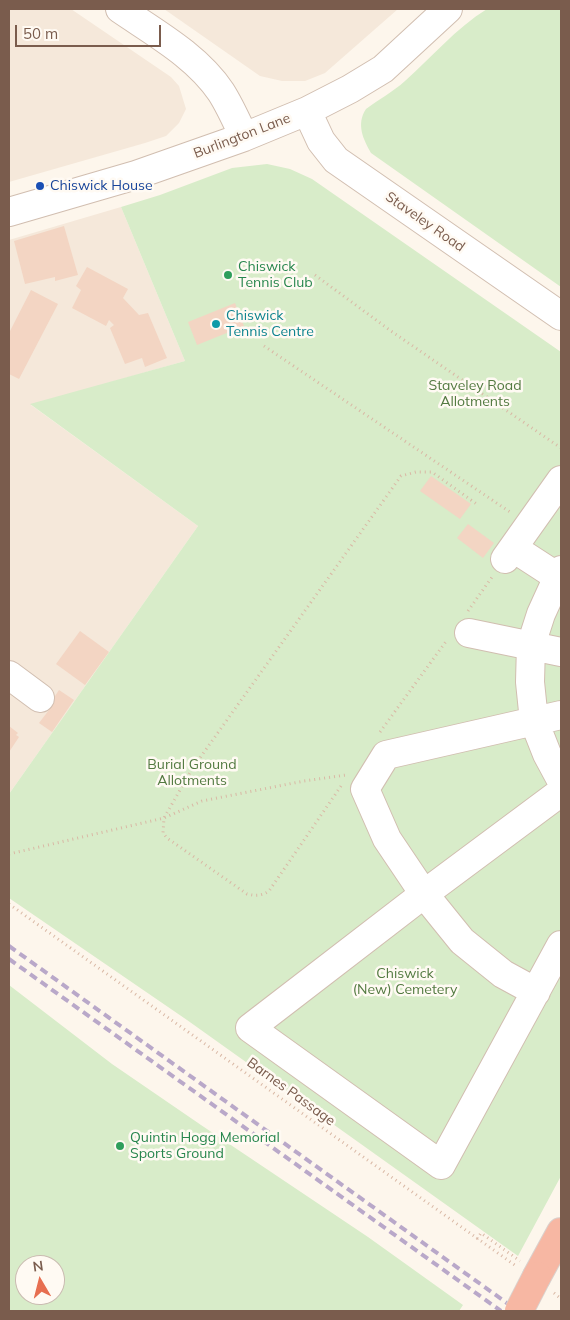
<!DOCTYPE html>
<style>
body{margin:0}
#map{position:relative;width:570px;height:1320px;overflow:hidden;background:#fdf6ec;font-family:Mulish,sans-serif}
canvas{display:block}
.frame{position:absolute;inset:0;border:10px solid #7a5c4d;pointer-events:none}
.north{position:absolute;left:15px;top:1255px;width:50px;height:50px;box-sizing:border-box;background:#fffaf3;border:1px solid #cabbb1;border-radius:50%;rotate:352deg;font-size:14px;font-weight:700;line-height:20px;text-align:center;color:#7a5c4d}
.north::after{content:'';display:block;margin:auto;width:18px;height:22px;background:#e76f51;clip-path:polygon(50% 0,100% 100%,50% 72%,0 100%)}
.scale{position:absolute;left:15px;top:25px;width:146px;height:22px;box-sizing:border-box;border:2px solid #7a5c4d;border-top:0;padding-left:6px;font-size:15px;line-height:18px;white-space:nowrap;color:#7a5c4d;-webkit-text-stroke:4px #fffaf3;paint-order:stroke}
</style>
<div id="map">
<canvas width="570" height="1320"></canvas>
<div class="frame"></div>
<div class="north">N</div>
<div class="scale">50 m</div>
</div>
<script>
const context = document.querySelector('canvas').getContext('2d');
context.lineJoin = 'round';
function fill(path, color) { context.fillStyle = color; context.fill(path, 'evenodd'); }
function strokePath(path, color, width, dash) { context.strokeStyle = color; context.lineWidth = width; context.lineCap = dash ? 'butt' : 'round'; context.setLineDash(dash || []); context.stroke(path); }
function write(font, color, halo, rows, align = 'center') {
  context.font = font + ' Mulish,sans-serif'; context.lineWidth = 5; context.setLineDash([]); context.textBaseline = 'middle'; context.strokeStyle = halo; context.fillStyle = color; for (const [text, x, y, turn = 0] of rows) {
    context.save(); context.translate(x, y); context.rotate((+turn || 0) * Math.PI / 180); context.textAlign = isNaN(turn) ? turn : align; if (halo) context.strokeText(text, 0, 0); context.fillText(text, 0, 0); context.restore();
  }
}
fill(new Path2D(`
 M 9,9 L 71,9 L 171,77 L 179,86 L 186,109 L 179,123 L 166,136 L 145,143 L 9,182 Z
 M 164,9 L 398,9 L 325,73 L 305,81 L 282,81 L 260,76 Z
 M 121,207 L 185,361 L 31,405 L 198,526 L 9,794 L 9,240 Z`), '#f5e8da');
fill(new Path2D(`
 M 487,9 L 561,9 L 561,287 L 371,153 C 363,139 356,124 366,109 C 379,99 393,92 405,81 C 432,57 456,28 487,9 Z
 M 267,164 L 290,169 L 312,179 L 561,352 L 561,1176 L 518,1256 L 187,1020 L 9,898 L 9,794 L 198,526 L 30,404 L 185,361 L 121,207 L 160,195 L 232,168 Z
 M 9,985 L 112,1064 L 201,1125 L 368,1237 L 463,1305 L 459,1311 L 9,1311 ZM 25,1265 L 55,1265 L 55,1295 L 25,1295 Z`), '#d8ecc9');
fill(new Path2D(`
 M 64,226 L 78,275 L 55,281 L 55,277 L 25,284 L 14,241 Z
 M 87,267 L 128,289 L 123,298 L 139,315 L 148,313 L 167,358 L 145,367 L 142,358 L 125,364 L 110,328 L 114,325 L 109,320 L 106,326 L 72,308 L 81,290 L 76,286 Z
 M 31,290 L 58,304 L 19,379 L 9,374 L 9,333 Z
 M 235,303 L 244,326 L 197,345 L 188,322 Z
 M 431,476 L 471,504 L 460,519 L 420,491 Z
 M 468,524 L 494,543 L 483,558 L 457,538 Z
 M 80,631 L 109,652 L 85,685 L 56,664 Z
 M 59,690 L 74,700 L 52,732 L 39,723 L 49,710 L 47,708 Z
 M 9,726 L 18,733 L 16,735 L 19,737 L 9,752 Z`), '#f3d5c3');
const minor = new Path2D(`
 M 120,9 C 155,33 197,56 221,92 C 230,106 237,122 244,137
 M 307,111 L 321,141 L 336,160 L 561,316
 M 9,212 L 136,175 L 244,137 L 307,111 L 350,89 L 383,69 L 448,9
 M 524,555 L 561,579
 M 505,559 L 561,480
 M 561,570 L 541,614 L 531,645 L 530,682 L 534,721 L 547,754 L 561,780
 M 469,633 L 561,652
 M 9,675 L 40,698
 M 561,792 L 424,894 L 250,1028 L 441,1165 L 561,945
 M 536,992 L 503,974 L 462,941 L 424,894 L 387,839 L 365,789 L 386,755 L 561,715`);
const highway = new Path2D(`
 M 537,1276 L 561,1232`);
strokePath(minor, '#d1beb0', 30);
strokePath(highway, '#dad1cd', 30);
strokePath(new Path2D(`
 M 315,275 L 391,331 L 561,448
 M 264,346 L 510,512
 M 468,611 L 492,577
 M 380,732 L 447,640
 M 341,786 L 269,891 C 262,896 255,896 247,894 L 167,838 L 163,833 L 164,818 L 192,769 L 401,476 L 416,472 L 432,472 L 478,505
 M 9,854 L 164,818 L 202,801 L 304,781 L 346,775
 M 9,904 L 516,1266
 M 477,1239 L 481,1233 L 520,1261
 M 554,1293 L 561,1299`), '#d9b8a5', 3, [1, 4]);
strokePath(minor, '#fff', 28);
strokePath(highway, '#f7b7a3', 28);
strokePath(new Path2D(`
 M 9,946 L 518,1311
 M 9,959 L 501,1311`), '#b9a8c9', 4, [8, 5]);
const highwayBridge = new Path2D(`
 M 519,1311 L 537,1276`);
strokePath(highwayBridge, '#dad1cd', 30, []);
strokePath(highwayBridge, '#f7b7a3', 28);
for (const [x, y, r, color] of [
 [40,186,5,"#1a4fb4"],
 [228,275,5,"#2e9e5b"],
 [216,324,5,"#0f9aa8"],
 [120,1146,5,"#2e9e5b"]
]) { const dot = new Path2D(); dot.arc(x, y, r, 0, 2 * Math.PI); context.fillStyle = color; context.fill(dot); strokePath(dot, '#fffaf3', 2); }
write('14px', '#7a5c4d', '#fffaf3', [
 ["Burlington Lane",242,136,-21],
 ["Staveley Road",425,222,35],
 ["Barnes Passage",291,1092,36]
]);
write('14px', '#164399', '#fffaf3', [
 ["Chiswick House",50,186]
], 'left');
write('14px', '#27864d', '#fffaf3', [
 ["Chiswick",238,267],
 ["Tennis Club",238,283],
 ["Quintin Hogg Memorial",130,1138],
 ["Sports Ground",130,1154]
], 'left');
write('14px', '#0d838f', '#fffaf3', [
 ["Chiswick",226,316],
 ["Tennis Centre",226,332]
], 'left');
write('14px', '#537a41', '#fffaf3', [
 ["Staveley Road",475,386],
 ["Allotments",475,402],
 ["Burial Ground",192,765],
 ["Allotments",192,781],
 ["Chiswick",405,974],
 ["(New) Cemetery",405,990]
]);
</script>
